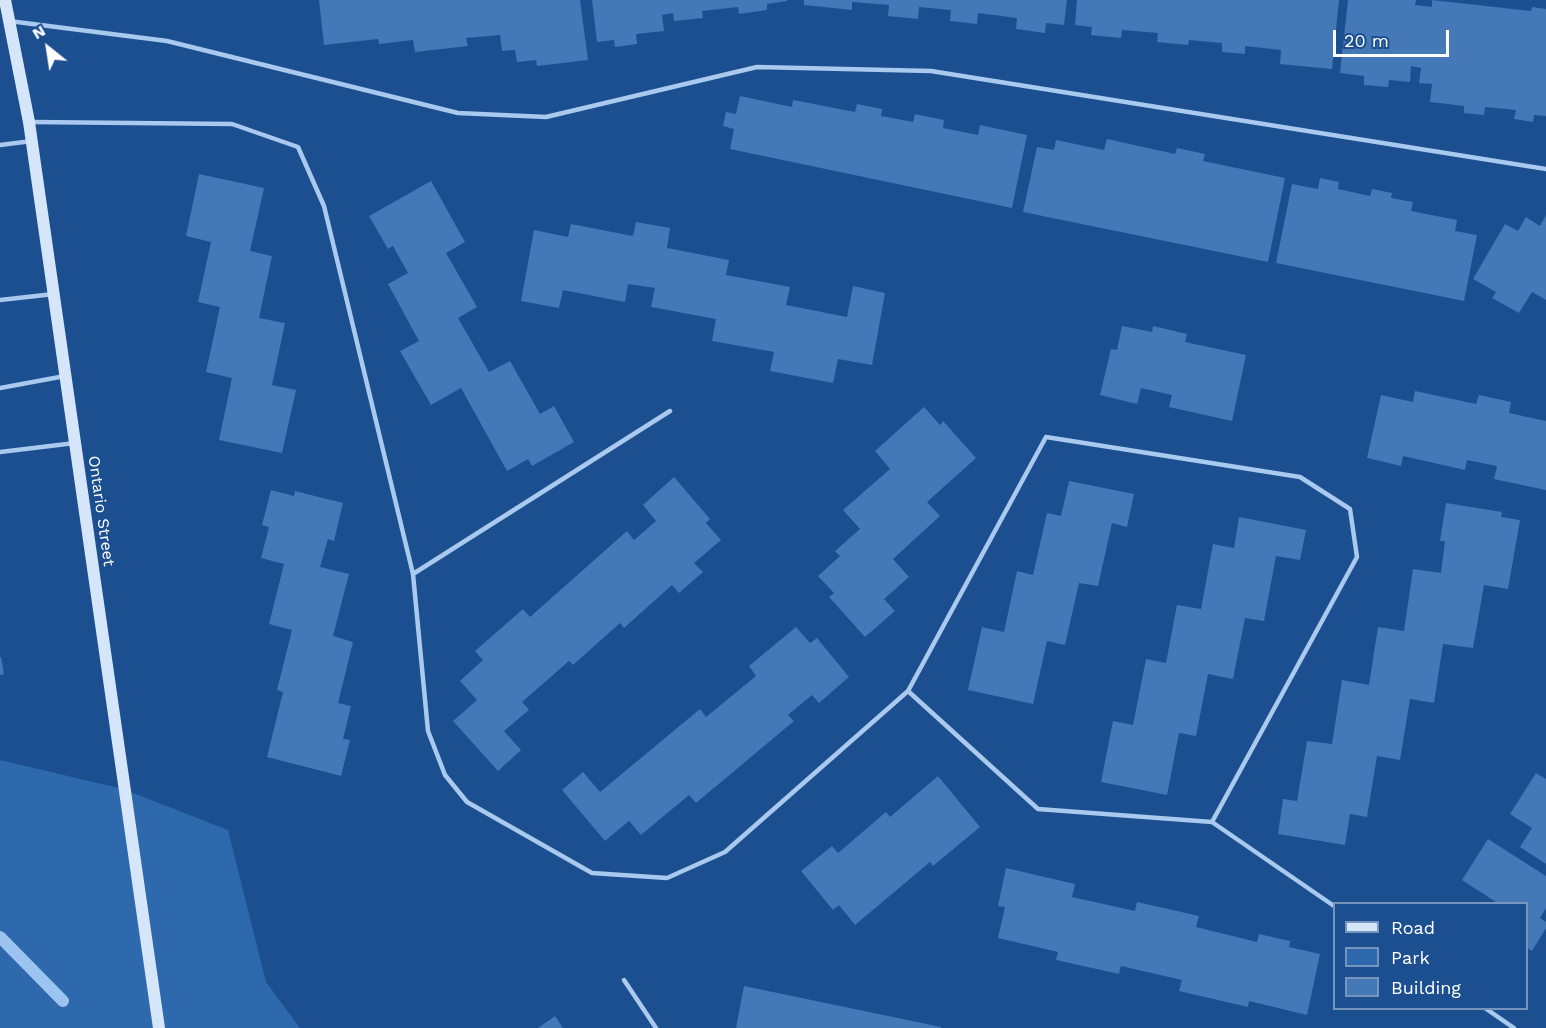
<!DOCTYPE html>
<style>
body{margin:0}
#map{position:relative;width:1546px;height:1028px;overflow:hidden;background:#1b4f8f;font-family:"Work Sans",sans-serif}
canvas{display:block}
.legend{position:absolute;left:1333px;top:902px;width:195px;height:108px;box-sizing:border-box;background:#1b4f8f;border:2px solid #7695bc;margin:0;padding:8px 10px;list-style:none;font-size:18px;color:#fff}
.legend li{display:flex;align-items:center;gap:12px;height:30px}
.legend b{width:30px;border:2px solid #7695bc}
.north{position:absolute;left:18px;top:18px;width:60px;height:60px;-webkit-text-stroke:4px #1b4f8f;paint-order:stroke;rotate:330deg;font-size:16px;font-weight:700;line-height:24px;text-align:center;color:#fff}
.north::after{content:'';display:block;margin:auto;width:21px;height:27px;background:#fff;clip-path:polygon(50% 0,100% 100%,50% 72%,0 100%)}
.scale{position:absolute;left:1333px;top:30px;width:116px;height:27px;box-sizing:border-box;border:3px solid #fff;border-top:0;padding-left:8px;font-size:18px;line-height:21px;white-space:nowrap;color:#fff;-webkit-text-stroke:4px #1b4f8f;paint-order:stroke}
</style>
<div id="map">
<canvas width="1546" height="1028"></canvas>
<ul class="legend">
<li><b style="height:8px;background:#d6e6fa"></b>Road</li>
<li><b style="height:16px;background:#2e69ad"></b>Park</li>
<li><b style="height:16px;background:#4478b7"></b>Building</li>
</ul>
<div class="north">N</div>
<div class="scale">20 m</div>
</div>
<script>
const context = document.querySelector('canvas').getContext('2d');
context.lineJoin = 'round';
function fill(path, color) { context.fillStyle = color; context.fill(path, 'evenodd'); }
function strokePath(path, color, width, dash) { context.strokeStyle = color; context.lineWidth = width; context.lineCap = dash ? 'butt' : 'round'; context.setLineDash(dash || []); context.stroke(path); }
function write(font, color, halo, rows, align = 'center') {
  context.font = font + ' "Work Sans",sans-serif'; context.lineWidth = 5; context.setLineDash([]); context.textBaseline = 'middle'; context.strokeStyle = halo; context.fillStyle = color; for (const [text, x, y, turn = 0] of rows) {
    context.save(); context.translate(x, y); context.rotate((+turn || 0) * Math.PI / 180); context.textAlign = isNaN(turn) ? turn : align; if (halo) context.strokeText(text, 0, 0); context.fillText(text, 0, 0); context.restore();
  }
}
fill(new Path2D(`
 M 0,760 L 123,789 L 228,830 L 266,982 L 300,1028 L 0,1028 Z`), '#2e69ad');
strokePath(new Path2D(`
 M 0,937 L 63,1001`), '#9cc4f0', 12);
fill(new Path2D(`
 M 319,0 L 580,0 L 588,60 L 537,66 L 536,60 L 517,62 L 515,50 L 502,51 L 500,35 L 466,38 L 468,46 L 415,52 L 413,40 L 379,44 L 378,39 L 324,45 Z
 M 592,0 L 787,0 L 787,1 L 767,4 L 767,10 L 739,14 L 738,7 L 702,11 L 703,18 L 674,21 L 673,13 L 662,15 L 664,31 L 636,34 L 637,44 L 615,47 L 614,40 L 597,42 Z
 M 804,0 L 1067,0 L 1064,25 L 1046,23 L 1045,33 L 1016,29 L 1017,18 L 978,13 L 977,24 L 950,21 L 951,10 L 919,7 L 918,19 L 888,16 L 889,5 L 852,2 L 852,10 L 804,5 Z
 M 1077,0 L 1339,0 L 1332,69 L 1280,64 L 1281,50 L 1245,46 L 1245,54 L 1222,52 L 1222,43 L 1189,40 L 1188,45 L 1157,42 L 1158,33 L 1122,30 L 1121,38 L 1091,35 L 1092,27 L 1075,25 Z
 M 1348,0 L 1416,0 L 1415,5 L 1432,7 L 1432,0 L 1531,11 L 1532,7 L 1546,9 L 1546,116 L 1534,115 L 1533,122 L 1514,119 L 1516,110 L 1485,107 L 1484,115 L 1464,113 L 1464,106 L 1430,102 L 1432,84 L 1419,83 L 1421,68 L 1411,66 L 1410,82 L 1389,80 L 1388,87 L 1364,85 L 1364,76 L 1340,73 Z
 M 740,96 L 792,107 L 793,100 L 855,112 L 857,104 L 882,109 L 881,116 L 913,122 L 915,114 L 944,120 L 943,128 L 978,135 L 980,125 L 1027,135 L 1012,208 L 730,149 L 734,129 L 723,126 L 726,112 L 736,114 Z
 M 1107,139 L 1175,154 L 1177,148 L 1205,154 L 1203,161 L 1285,178 L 1268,262 L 1023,212 L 1037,147 L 1054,150 L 1056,140 L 1104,150 Z
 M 199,174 L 264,188 L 250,251 L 272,256 L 259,318 L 285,323 L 272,385 L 296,390 L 282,453 L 219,440 L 232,378 L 206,372 L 220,307 L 198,302 L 211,242 L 186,236 Z
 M 1320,178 L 1339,182 L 1338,189 L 1370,196 L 1372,189 L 1392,193 L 1391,198 L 1413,202 L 1411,211 L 1457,220 L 1455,231 L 1477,235 L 1464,301 L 1276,263 L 1292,184 L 1318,189 Z
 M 431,181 L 465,242 L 446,253 L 477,307 L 458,318 L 489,372 L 510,361 L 540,414 L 554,406 L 574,442 L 532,466 L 528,459 L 507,471 L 461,388 L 431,405 L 400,351 L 419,341 L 388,284 L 408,273 L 393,246 L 388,249 L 369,216 Z
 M 1546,215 L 1546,300 L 1532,292 L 1519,313 L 1492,298 L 1496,292 L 1473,279 L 1505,224 L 1518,231 L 1526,217 L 1540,226 Z
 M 636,222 L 670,228 L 667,248 L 729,260 L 726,275 L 790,287 L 786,305 L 847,317 L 853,286 L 885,293 L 872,365 L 838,359 L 833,383 L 770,371 L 774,352 L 712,341 L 716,319 L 651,307 L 655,288 L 628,284 L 625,302 L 563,290 L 559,308 L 521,301 L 534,230 L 568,237 L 571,224 L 633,236 Z
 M 1122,326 L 1152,332 L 1153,326 L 1187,334 L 1185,342 L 1246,355 L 1232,421 L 1169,407 L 1172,395 L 1141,388 L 1137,404 L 1100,395 L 1111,349 L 1117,350 Z
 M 1415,391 L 1476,404 L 1479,395 L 1511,402 L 1509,413 L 1546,421 L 1546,490 L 1494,479 L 1497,466 L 1467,460 L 1465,470 L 1403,456 L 1401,466 L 1367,458 L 1381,395 L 1413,402 Z
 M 924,407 L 940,425 L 943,421 L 976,458 L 927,502 L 940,516 L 893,559 L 909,577 L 884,599 L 895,611 L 865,637 L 829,597 L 834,593 L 818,576 L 840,556 L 835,551 L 860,529 L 843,510 L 890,469 L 875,451 Z
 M 674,477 L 710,519 L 706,523 L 721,540 L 694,563 L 703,572 L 679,593 L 672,585 L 624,628 L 620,623 L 573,665 L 569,661 L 522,702 L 529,710 L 504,731 L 521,750 L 498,771 L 453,721 L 477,700 L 460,681 L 483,660 L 475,651 L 523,609 L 530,617 L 627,531 L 634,540 L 656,521 L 643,505 Z
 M 1069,481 L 1134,494 L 1127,527 L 1112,523 L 1098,586 L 1079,583 L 1065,645 L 1047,641 L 1033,704 L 968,690 L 982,627 L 1004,632 L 1017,571 L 1033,575 L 1047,513 L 1061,516 Z
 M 271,490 L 294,496 L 295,491 L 343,503 L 334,541 L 328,539 L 320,567 L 349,574 L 333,636 L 353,642 L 338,703 L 351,706 L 343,739 L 350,740 L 341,776 L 267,757 L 283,692 L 277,690 L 292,630 L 269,624 L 284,564 L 261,558 L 269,527 L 262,525 Z
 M 1446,503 L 1502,512 L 1501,517 L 1520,520 L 1508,589 L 1484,585 L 1473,648 L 1443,644 L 1434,703 L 1410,699 L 1400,760 L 1377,756 L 1367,817 L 1350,814 L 1345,845 L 1278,834 L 1283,799 L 1297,801 L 1307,741 L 1332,744 L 1342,680 L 1369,685 L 1378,627 L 1404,631 L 1413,569 L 1441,573 L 1445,541 L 1440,541 Z
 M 1239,517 L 1306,530 L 1300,560 L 1276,556 L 1264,621 L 1245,618 L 1233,679 L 1208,674 L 1196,736 L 1179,733 L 1167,795 L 1101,782 L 1113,721 L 1133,725 L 1146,659 L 1166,663 L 1177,605 L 1201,609 L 1213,544 L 1234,548 Z
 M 796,627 L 810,643 L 817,638 L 849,677 L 819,703 L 812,695 L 788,715 L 794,721 L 696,803 L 689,795 L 641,835 L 629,821 L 605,841 L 562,790 L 583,772 L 600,792 L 700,709 L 706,717 L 756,676 L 749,666 Z
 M 0,657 L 1,657 L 4,674 L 0,675 Z
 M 1536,773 L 1546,779 L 1546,864 L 1520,847 L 1532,828 L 1510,814 Z
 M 938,776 L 980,827 L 933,866 L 930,862 L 855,925 L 839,905 L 833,910 L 801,871 L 832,846 L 838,853 L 886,812 L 890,817 Z
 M 1488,839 L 1546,876 L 1546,908 L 1540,918 L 1546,922 L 1546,928 L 1532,951 L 1526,947 L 1526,904 L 1499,904 L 1462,880 Z
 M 1006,868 L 1075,884 L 1072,897 L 1135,911 L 1137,902 L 1199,916 L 1196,927 L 1257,942 L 1259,934 L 1290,941 L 1289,947 L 1320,954 L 1307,1015 L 1249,1001 L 1248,1007 L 1179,991 L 1182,980 L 1121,966 L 1119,974 L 1056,960 L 1058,952 L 998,938 L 1005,907 L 998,906 Z
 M 744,986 L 941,1027 L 941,1028 L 736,1028 Z
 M 555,1016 L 563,1028 L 538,1028 Z`), '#4478b7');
strokePath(new Path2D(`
 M 9,21 L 167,41 L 458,113 L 546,117 L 757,67 L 931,71 L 1546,169
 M 32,122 L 232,124 L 298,147 L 324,206 L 413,574 L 428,731 L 445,775 L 467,802 L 592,873 L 667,878 L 725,852 L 908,691 L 1046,437 L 1300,477 L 1350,509 L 1357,557 L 1212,822
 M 0,145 L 32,141
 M 0,300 L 54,294
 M 0,388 L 65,376
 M 0,452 L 75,443
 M 413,574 L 670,411
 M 908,691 L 1038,809 L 1212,822 L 1334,906
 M 624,980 L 656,1028
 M 1485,1008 L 1514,1028`), '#a9c9ee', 4.5);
strokePath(new Path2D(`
 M 5,0 L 29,122 L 159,1028`), '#d6e6fa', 12);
write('16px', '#fff', '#1b4f8f', [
 ["Ontario Street",101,511,82]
]);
</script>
